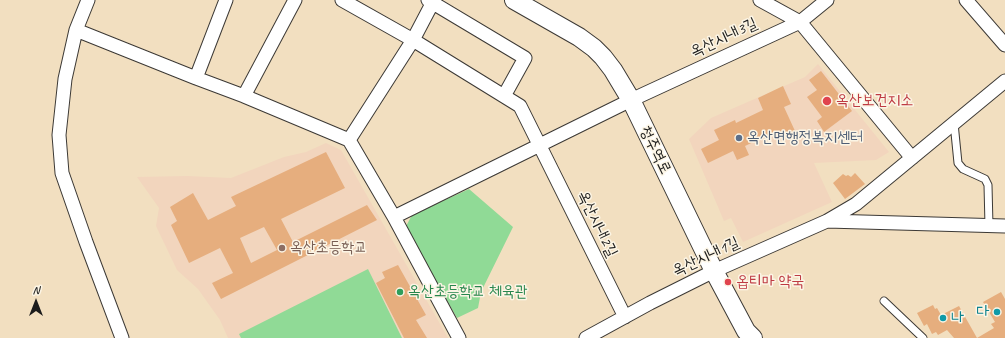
<!DOCTYPE html>
<meta charset="utf-8">
<style>
body{margin:0}
#map{position:relative;width:1005px;height:338px;overflow:hidden;background:#f2dfc0;font-family:Caveat,sans-serif}
canvas{display:block}
.north{position:absolute;left:16px;top:282px;width:40px;height:40px;-webkit-text-stroke:3px #fcf5e5;paint-order:stroke;rotate:0deg;font-size:11px;font-weight:700;line-height:16px;text-align:center;color:#1c1c1c}
.north::after{content:'';display:block;margin:auto;width:14px;height:18px;background:#1c1c1c;clip-path:polygon(50% 0,100% 100%,50% 72%,0 100%)}
</style>
<div id="map">
<canvas width="1005" height="338"></canvas>
<div class="north">N</div>
</div>
<script>
const context = document.querySelector('canvas').getContext('2d');
context.lineJoin = 'round';
function fill(path, color) { context.fillStyle = color; context.fill(path, 'evenodd'); }
function strokePath(path, color, width, dash) { context.strokeStyle = color; context.lineWidth = width; context.lineCap = dash ? 'butt' : 'round'; context.setLineDash(dash || []); context.stroke(path); }
function write(font, color, halo, rows, align = 'center') {
  context.font = font + ' Caveat,"Poor Story",sans-serif'; context.lineWidth = 3; context.setLineDash([]); context.textBaseline = 'middle'; context.strokeStyle = halo; context.fillStyle = color; for (const [text, x, y, turn = 0] of rows) {
    context.save(); context.translate(x, y); context.rotate((+turn || 0) * Math.PI / 180); context.textAlign = isNaN(turn) ? turn : align; if (halo) context.strokeText(text, 0, 0); context.fillText(text, 0, 0); context.restore();
  }
}
fill(new Path2D(`
 M 818,64 L 889,152 L 876,160 L 814,163 L 832,202 L 743,242 L 731,218 L 724,221 L 689,139 L 711,118 L 805,77 Z
 M 326,143 L 341,150 L 448,338 L 228,338 L 220,320 L 198,289 L 177,270 L 156,226 L 159,208 L 137,177 L 187,176 L 231,178 L 284,157 L 306,152 Z`), '#f2d5bd');
fill(new Path2D(`
 M 469,189 L 513,227 L 481,292 L 478,308 L 457,318 L 405,228 L 412,215 Z
 M 368,269 L 402,338 L 241,338 L 239,334 Z`), '#90da96');
fill(new Path2D(`
 M 821,71 L 852,111 L 824,132 L 817,121 L 822,117 L 807,97 L 817,90 L 809,80 Z
 M 783,86 L 791,104 L 784,107 L 795,131 L 780,138 L 776,131 L 745,146 L 749,155 L 737,160 L 733,151 L 708,163 L 701,149 L 719,140 L 714,130 L 735,120 L 736,123 L 763,110 L 758,98 Z
 M 326,152 L 345,188 L 281,219 L 293,242 L 367,205 L 377,220 L 221,299 L 212,283 L 233,273 L 220,248 L 189,263 L 171,225 L 177,221 L 170,207 L 193,193 L 208,220 L 236,206 L 231,197 ZM 264,227 L 277,250 L 251,263 L 240,238 Z
 M 855,173 L 865,184 L 845,199 L 833,183 L 843,174 L 846,176 L 848,175 L 851,177 Z
 M 398,265 L 426,315 L 416,320 L 427,338 L 404,338 L 376,283 L 385,278 L 382,272 Z
 M 1001,292 L 1005,299 L 1005,338 L 977,338 L 994,328 L 991,324 L 995,322 L 983,302 Z
 M 933,305 L 935,309 L 937,308 L 941,315 L 959,306 L 977,338 L 954,338 L 947,330 L 938,335 L 936,332 L 932,334 L 927,324 L 924,326 L 917,313 Z`), '#e6ae7e');
const service = new Path2D(`
 M 954,123 L 958,163 L 963,169 L 985,179 L 988,185 L 989,226
 M 884,301 L 923,338`);
const minor = new Path2D(`
 M 88,0 L 76,30 L 196,78
 M 226,0 L 196,78 L 244,96 L 349,140 L 394,217 L 459,338
 M 342,0 L 413,40 L 520,106 L 625,317
 M 428,0 L 525,58 L 504,96
 M 760,0 L 800,22 L 912,158
 M 966,0 L 1005,45
 M 76,30 L 65,79 L 59,135 L 62,173 L 86,242 L 122,338
 M 244,96 L 295,0
 M 349,140 L 413,40 L 434,0
 M 394,217 L 631,100 L 800,22 L 827,0
 M 827,221 L 856,204 L 1005,81
 M 586,338 L 650,303 L 714,271 L 827,221 L 1005,226`);
const secondary = new Path2D(`
 M 514,0 L 579,37 L 594,48 L 603,57 L 613,70 L 631,100 L 714,271 L 746,331 L 753,338`);
strokePath(service, '#3c3935', 9);
strokePath(minor, '#3c3935', 15);
strokePath(secondary, '#3c3935', 20);
strokePath(service, '#fff', 7);
strokePath(minor, '#fff', 13);
strokePath(secondary, '#fff', 18);
for (const [x, y, r, color] of [
 [827,101,5,"#e0444e"],
 [739,138,4,"#5c6f8a"],
 [282,248,4,"#8d6e63"],
 [728,282,4,"#e0444e"],
 [400,292,4,"#2e9e5b"],
 [997,312,4,"#0f9aa8"],
 [943,318,4,"#0f9aa8"]
]) { const dot = new Path2D(); dot.arc(x, y, r, 0, 2 * Math.PI); context.fillStyle = color; context.fill(dot); strokePath(dot, '#fcf5e5', 1.5); }
write('16px', '#1c1c1c', '#fcf5e5', [
 ["옥산시내3길",724,38,-25],
 ["청주역로",655,150,64],
 ["옥산시내2길",597,224,64],
 ["옥산시내1길",706,257,-25]
]);
write('16px', '#be3a42', '#fcf5e5', [
 ["옥산보건지소",836,101],
 ["옵티마 약국",736,282]
], 'left');
write('16px', '#4e5e75', '#fcf5e5', [
 ["옥산면행정복지센터",747,138]
], 'left');
write('16px', '#785e54', '#fcf5e5', [
 ["옥산초등학교",290,248]
], 'left');
write('16px', '#27864d', '#fcf5e5', [
 ["옥산초등학교 체육관",408,292]
], 'left');
write('16px', '#0d838f', '#fcf5e5', [
 ["다",989,312],
 ["나",951,318,"left"]
], 'right');
</script>
